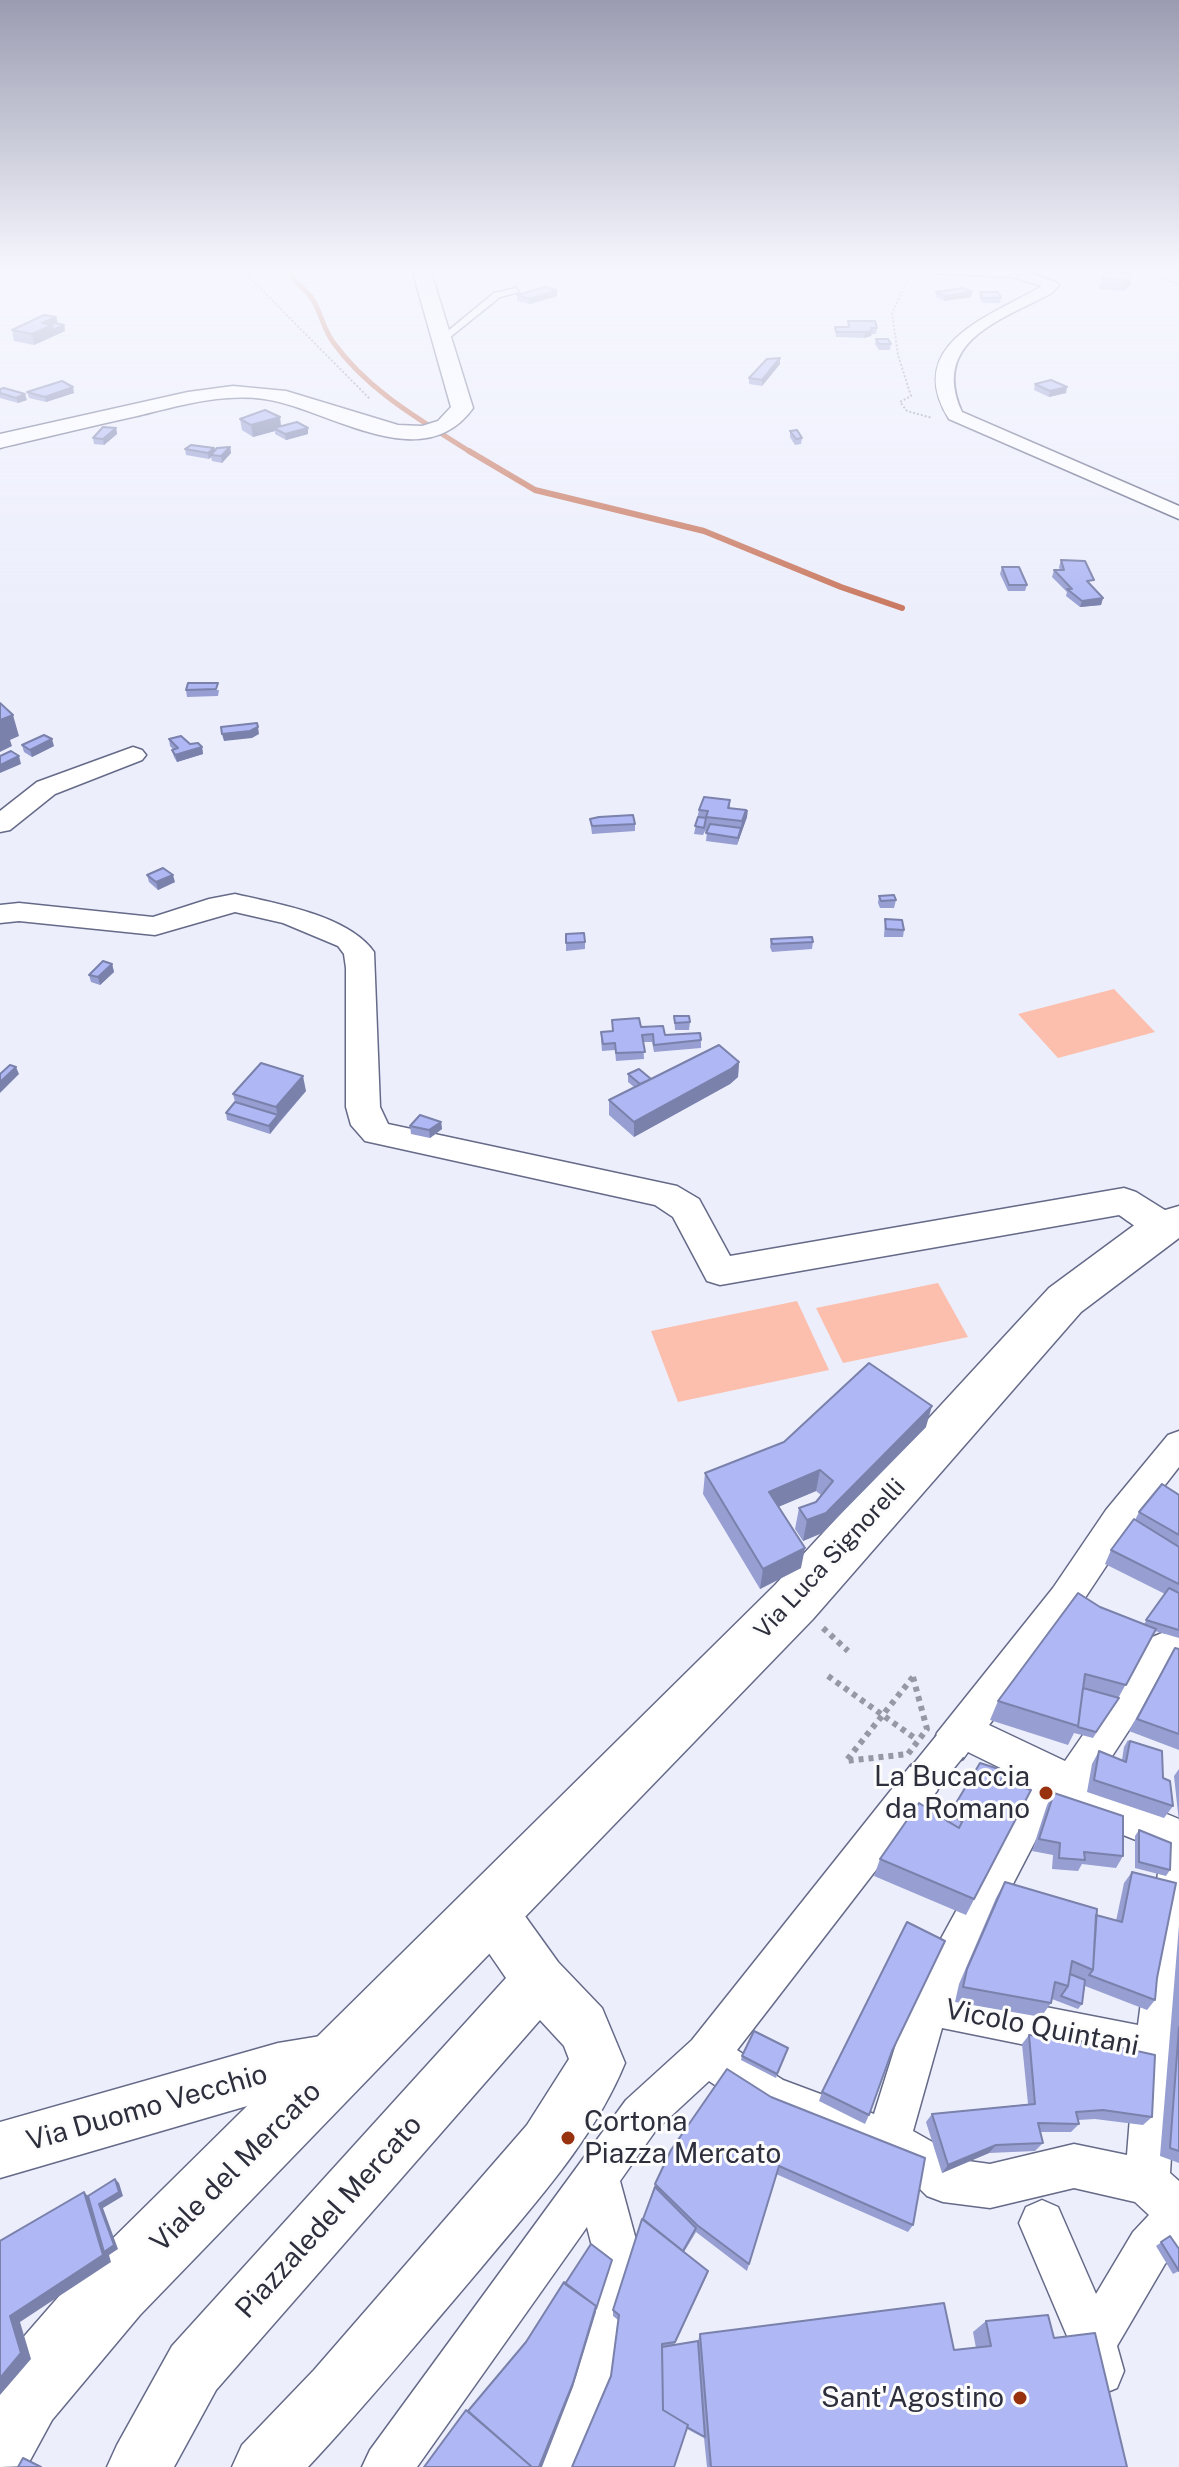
<!DOCTYPE html>
<style>
body{margin:0}
canvas{display:block;background:#eceefc}
</style>
<canvas width="1179" height="2467"></canvas>
<script>
const context = document.querySelector('canvas').getContext('2d');
context.lineJoin = 'round';
function fill(path, color) { context.fillStyle = color; context.fill(path, 'evenodd'); }
function strokePath(path, color, width, dash) { context.strokeStyle = color; context.lineWidth = width; context.lineCap = dash ? 'butt' : 'round'; context.setLineDash(dash || []); context.stroke(path); }
function write(font, color, halo, rows, align = 'center') {
  context.font = font + ' "Public Sans",sans-serif'; context.lineWidth = 6; context.setLineDash([]); context.textBaseline = 'middle'; context.strokeStyle = halo; context.fillStyle = color; for (const [text, x, y, turn = 0] of rows) {
    context.save(); context.translate(x, y); context.rotate((+turn || 0) * Math.PI / 180); context.textAlign = isNaN(turn) ? turn : align; if (halo) context.strokeText(text, 0, 0); context.fillText(text, 0, 0); context.restore();
  }
}
fill(new Path2D(`
 M 1114,989 L 1155,1032 L 1058,1058 L 1018,1014 Z
 M 938,1283 L 968,1337 L 843,1363 L 816,1308 Z
 M 797,1301 L 829,1370 L 678,1402 L 651,1331 Z`), '#fcbfad');
strokePath(new Path2D(`
 M 290,269 C 293,284 303,286 311,297 C 321,311 323,329 333,342 C 368,391 422,421 472,453`), '#c9785f', 5);
strokePath(new Path2D(`
 M 469,451 L 535,490 L 704,531 L 841,587 L 902,608`), '#c9785f', 6);
const service = new Path2D(`
 M 516,288 L 519,292 L 500,297 L 444,342 L 437,340 L 494,293 Z`);
const pedestrian = new Path2D(`
 M 1179,1431 L 1179,1467 L 1130,1530 L 1077,1610 L 989,1725 L 1065,1761 L 1150,1638 L 1162,1633 L 1179,1636 L 1179,1668 L 1170,1667 L 1094,1784 L 1179,1819 L 1179,2032 L 1170,2173 L 1179,2181 L 1179,2249 L 1165,2264 L 1117,2346 L 1124,2371 L 1117,2388 L 1100,2395 L 1083,2388 L 1070,2343 L 1019,2223 L 1026,2207 L 1042,2200 L 1058,2207 L 1096,2294 L 1133,2232 L 1149,2215 L 1135,2202 L 1074,2188 L 990,2208 L 943,2202 L 927,2196 L 911,2180 L 875,2158 L 755,2112 L 709,2081 L 656,2130 L 620,2181 L 642,2262 L 623,2342 L 580,2467 L 530,2467 L 575,2342 L 596,2262 L 587,2227 L 417,2467 L 362,2467 L 370,2450 L 626,2100 L 692,2040 L 911,1765 L 924,1760 L 937,1765 L 943,1778 L 937,1791 L 737,2050 L 783,2080 L 874,2114 L 913,1990 L 1027,1781 L 968,1752 L 963,1759 L 950,1764 L 937,1759 L 932,1746 L 937,1733 L 1053,1588 L 1106,1510 L 1168,1435 ZM 1056,1801 L 1073,1815 L 1161,1850 L 1138,2025 L 958,1990 ZM 942,2028 L 1134,2067 L 1127,2155 L 1074,2144 L 990,2164 L 953,2159 L 943,2148 L 913,2131 Z`);
const minor = new Path2D(`
 M 924,269 L 1016,269 L 1056,282 L 1059,285 L 1052,293 C 1001,320 930,341 962,412 L 1179,506 L 1179,519 L 949,419 C 902,343 992,316 1042,286 L 1011,277 L 931,273 Z
 M 133,747 L 142,750 L 146,755 L 142,760 L 55,794 L 10,830 L 0,832 L 0,811 L 37,782 Z
 M 235,894 C 277,904 348,915 374,952 L 380,1107 L 388,1124 L 677,1186 L 699,1199 L 730,1256 L 1124,1188 L 1136,1192 L 1176,1217 L 1179,1229 L 1176,1235 C 1153,1242 1137,1227 1119,1215 L 720,1285 L 707,1281 L 673,1217 L 655,1205 L 365,1141 L 351,1125 L 346,1107 L 346,968 L 344,954 L 338,946 L 283,923 L 235,912 L 155,935 L 19,921 L 0,923 L 0,905 L 19,903 L 153,917 L 209,899 Z
 M 489,1884 L 507,1891 L 558,1962 L 602,2008 L 625,2063 C 593,2141 534,2204 481,2268 C 424,2335 368,2403 308,2467 L 232,2467 L 242,2445 L 314,2370 L 527,2125 L 569,2059 L 564,2046 L 540,2020 L 216,2390 L 174,2467 L 107,2467 L 117,2445 L 172,2346 L 506,1978 L 471,1927 L 464,1909 L 471,1891 Z
 M 333,2034 L 352,2042 L 360,2061 L 352,2080 L 333,2088 L 278,2097 L 0,2178 L 0,2122 L 278,2043 Z`);
const tertiary = new Path2D(`
 M 412,269 L 430,269 L 473,408 C 422,479 328,408 264,399 C 221,393 178,406 137,416 C 91,426 46,437 0,448 L 0,434 L 188,392 L 233,386 L 286,391 L 398,425 L 422,426 L 438,421 L 451,407 Z`);
const secondary = new Path2D(`
 M 1179,1206 L 1179,1238 L 1081,1312 L 813,1619 L 140,2315 L 52,2420 L 27,2466 L 0,2467 L 0,2364 L 88,2263 L 775,1585 L 1049,1288 L 1148,1215 Z`);
strokePath(service, '#656a88', 3);
strokePath(pedestrian, '#656a88', 3);
strokePath(minor, '#656a88', 3);
strokePath(tertiary, '#656a88', 3);
strokePath(secondary, '#656a88', 3);
strokePath(new Path2D(`
 M 241,269 L 370,399
 M 1130,269 L 1179,284
 M 911,273 L 892,313 L 898,355 L 911,396 L 900,402 L 907,411 L 932,418`), '#9698a6', 2, [2, 2]);
strokePath(new Path2D(`
 M 823,1628 L 848,1651
 M 828,1676 L 916,1739
 M 913,1677 L 927,1729 L 908,1754 L 846,1761 Z`), '#9698a6', 6, [5, 5]);
fill(service, '#fff');
fill(pedestrian, '#fff');
fill(minor, '#fff');
fill(tertiary, '#fff');
fill(secondary, '#fff');
const pedestrianBridge = new Path2D(`
 M 924,1778 L 950,1746`);
strokePath(pedestrianBridge, '#656a88', 37, []);
strokePath(pedestrianBridge, '#fff', 34);
fill(new Path2D(`
 M 1025,269 L 1054,269 L 1035,273 Z
 M 1132,274 L 1130,285 L 1124,291 L 1099,289 L 1102,279 Z
 M 557,290 L 557,296 L 530,304 L 517,301 L 517,295 Z
 M 936,292 L 971,297 L 944,301 L 936,297 Z
 M 980,292 L 1001,298 L 1000,303 L 982,303 L 979,297 Z
 M 56,317 L 58,324 L 64,325 L 65,331 L 34,345 L 14,341 L 12,330 Z
 M 848,321 L 877,328 L 876,334 L 872,334 L 871,336 L 864,338 L 836,337 L 835,327 L 848,327 Z
 M 876,339 L 891,344 L 890,350 L 879,350 L 875,344 Z
 M 780,358 L 780,364 L 762,386 L 749,384 L 749,378 Z
 M 1035,384 L 1066,393 L 1049,397 L 1034,390 Z
 M 0,389 L 27,400 L 18,403 L 0,398 Z
 M 27,392 L 74,393 L 46,402 L 29,398 Z
 M 280,417 L 281,426 L 308,434 L 286,440 L 275,434 L 275,431 L 253,437 L 242,430 L 240,419 Z
 M 116,428 L 117,434 L 104,445 L 94,444 L 93,438 Z
 M 790,431 L 802,438 L 801,444 L 795,445 L 790,437 Z
 M 230,447 L 231,453 L 222,463 L 212,461 L 211,457 L 209,459 L 186,455 L 185,449 L 214,448 L 215,451 Z
 M 1061,560 L 1092,586 L 1103,598 L 1101,605 L 1080,607 L 1066,596 L 1067,592 L 1052,577 L 1054,570 L 1060,570 L 1059,567 Z
 M 1002,567 L 1027,585 L 1025,591 L 1008,591 L 1000,574 Z
 M 186,690 L 219,690 L 218,696 L 187,697 Z
 M 169,739 L 202,747 L 203,754 L 177,762 L 174,757 L 172,750 L 173,749 L 170,746 Z
 M 22,745 L 54,746 L 32,757 L 24,752 Z
 M 730,800 L 730,808 L 747,817 L 737,845 L 706,841 L 707,832 L 705,831 L 703,835 L 694,834 L 699,810 Z
 M 590,819 L 635,824 L 635,831 L 592,834 Z
 M 147,875 L 175,882 L 158,890 L 149,882 Z
 M 879,896 L 896,900 L 894,908 L 880,908 L 878,903 Z
 M 885,919 L 904,930 L 903,937 L 884,937 Z
 M 566,934 L 585,942 L 585,949 L 566,951 Z
 M 771,939 L 813,942 L 812,949 L 772,952 L 770,947 Z
 M 112,964 L 114,972 L 100,985 L 91,982 L 89,975 Z
 M 674,1016 L 690,1022 L 689,1030 L 675,1030 Z
 M 612,1020 L 665,1035 L 701,1040 L 701,1048 L 654,1052 L 652,1042 L 643,1042 L 644,1059 L 616,1061 L 615,1050 L 602,1051 L 601,1039 L 601,1032 L 612,1031 Z
 M 739,1062 L 738,1077 L 730,1084 L 634,1137 L 609,1115 L 609,1100 L 634,1087 L 628,1082 L 628,1074 L 651,1079 Z
 M 306,1091 L 270,1134 L 227,1120 L 226,1113 L 235,1102 L 233,1094 Z
 M 441,1122 L 442,1129 L 430,1138 L 411,1134 L 410,1126 Z
 M 926,1427 L 822,1533 L 803,1541 L 795,1529 L 799,1508 L 816,1502 L 821,1495 L 816,1491 L 778,1507 L 801,1568 L 760,1589 L 703,1494 L 705,1473 Z
 M 1179,1495 L 1179,1638 L 1155,1631 L 1115,1704 L 1093,1738 L 1074,1733 L 1068,1745 L 990,1720 L 998,1701 L 1100,1607 L 1144,1624 L 1165,1594 L 1105,1564 L 1111,1550 L 1135,1520 L 1139,1512 Z
 M 1179,1649 L 1179,1750 L 1129,1731 L 1167,1662 Z
 M 1128,1740 L 1163,1778 L 1173,1806 L 1164,1818 L 1087,1792 L 1092,1764 L 1099,1751 L 1122,1760 L 1124,1747 Z
 M 1179,1769 L 1179,1822 L 1174,1776 Z
 M 1031,1790 L 966,1915 L 874,1876 L 880,1859 L 947,1821 L 956,1803 Z
 M 1054,1793 L 1123,1856 L 1116,1868 L 1082,1864 L 1078,1871 L 1052,1869 L 1053,1855 L 1032,1851 L 1047,1805 Z
 M 1139,1830 L 1170,1870 L 1166,1876 L 1135,1868 L 1135,1836 Z
 M 1132,1872 L 1157,1978 L 1155,2000 L 1147,2010 L 1085,1986 L 1082,2004 L 1078,2009 L 1052,1999 L 1051,2003 L 1041,2017 L 955,2002 L 959,1984 L 996,1898 L 1005,1882 L 1096,1915 L 1116,1921 L 1124,1883 Z
 M 1179,1925 L 1179,2163 L 1160,2156 Z
 M 1029,2035 L 1152,2117 L 1143,2125 L 1095,2119 L 1078,2120 L 1079,2124 L 1071,2132 L 1040,2132 L 1043,2143 L 1035,2151 L 989,2153 L 942,2173 L 926,2122 L 932,2114 L 1028,2104 L 1022,2044 Z
 M 788,2048 L 776,2078 L 741,2060 L 742,2056 Z
 M 892,2051 L 869,2115 L 865,2124 L 819,2101 L 822,2092 Z
 M 727,2069 L 913,2225 L 908,2232 L 776,2174 L 747,2271 L 696,2232 L 684,2252 L 708,2271 L 674,2345 L 698,2341 L 700,2334 L 954,2350 L 976,2348 L 973,2332 L 986,2321 L 1054,2338 L 1127,2467 L 707,2467 L 704,2438 L 687,2429 L 618,2320 L 613,2316 L 613,2310 L 655,2184 Z
 M 1170,2236 L 1179,2271 L 1173,2274 L 1156,2246 Z`), '#969ed2');
fill(new Path2D(`
 M 1036,269 L 1054,269 L 1035,273 Z
 M 1132,274 L 1130,285 L 1124,291 L 1127,281 Z
 M 557,290 L 557,296 L 530,304 L 530,299 Z
 M 972,292 L 971,297 L 944,301 L 945,296 Z
 M 56,317 L 59,327 L 64,325 L 65,331 L 34,345 L 32,334 L 42,323 Z
 M 872,331 L 871,336 L 864,338 L 865,332 Z
 M 780,358 L 780,364 L 762,386 L 762,380 Z
 M 73,387 L 74,393 L 46,402 L 45,397 Z
 M 1067,387 L 1066,393 L 1049,397 L 1050,391 Z
 M 25,394 L 27,400 L 18,403 L 16,398 Z
 M 280,417 L 281,429 L 274,428 L 275,431 L 253,437 L 251,425 Z
 M 116,428 L 117,434 L 104,445 L 103,439 Z
 M 308,428 L 308,434 L 286,440 L 285,434 Z
 M 230,447 L 231,453 L 222,463 L 221,456 Z
 M 214,448 L 215,454 L 211,455 L 211,457 L 209,459 L 208,453 Z
 M 1103,598 L 1101,605 L 1080,607 L 1082,601 Z
 M 13,715 L 19,736 L 10,740 L 12,746 L 0,752 L 0,720 Z
 M 258,727 L 259,734 L 252,738 L 224,741 L 222,734 Z
 M 52,739 L 54,746 L 32,757 L 30,750 Z
 M 202,747 L 203,754 L 177,762 L 175,755 Z
 M 19,756 L 21,764 L 0,773 L 0,765 Z
 M 746,810 L 748,810 L 747,817 L 737,845 L 742,821 Z
 M 173,875 L 175,882 L 158,890 L 156,882 Z
 M 112,964 L 114,972 L 100,985 L 98,977 Z
 M 739,1062 L 738,1077 L 730,1084 L 634,1137 L 634,1122 Z
 M 16,1067 L 19,1074 L 0,1093 L 0,1082 Z
 M 303,1076 L 306,1091 L 279,1122 L 276,1107 Z
 M 278,1115 L 279,1122 L 270,1134 L 269,1126 Z
 M 441,1122 L 442,1129 L 430,1138 L 429,1130 Z
 M 932,1406 L 926,1427 L 822,1533 L 803,1541 L 807,1520 Z
 M 820,1470 L 816,1491 L 766,1512 L 769,1492 Z
 M 805,1548 L 801,1568 L 760,1589 L 763,1569 Z
 M 996,2145 L 989,2153 L 942,2173 L 948,2165 Z
 M 115,2179 L 119,2183 L 123,2196 L 103,2208 L 118,2249 L 109,2255 L 111,2262 L 20,2322 L 31,2359 L 0,2395 L 0,2378 L 10,2316 L 84,2192 L 92,2200 L 99,2204 Z
 M 708,2271 L 706,2277 L 673,2347 L 675,2342 Z
 M 596,2306 L 596,2312 L 573,2387 L 542,2467 L 539,2467 Z`), '#7a81ab');
const building = new Path2D(`
 M 1108,271 L 1132,274 L 1127,281 L 1102,279 Z
 M 545,287 L 557,290 L 530,299 L 517,295 Z
 M 963,288 L 972,292 L 945,296 L 936,292 Z
 M 980,292 L 998,292 L 1001,298 L 983,298 Z
 M 44,315 L 56,317 L 42,323 L 52,325 L 32,334 L 12,330 Z
 M 848,321 L 875,321 L 877,328 L 871,328 L 872,331 L 865,332 L 836,332 L 835,327 L 849,327 Z
 M 54,323 L 64,325 L 53,330 L 52,325 Z
 M 876,339 L 888,339 L 891,344 L 879,344 Z
 M 780,358 L 762,380 L 749,378 L 767,359 Z
 M 1051,380 L 1067,387 L 1050,391 L 1035,384 Z
 M 62,381 L 73,387 L 45,397 L 27,392 Z
 M 4,388 L 25,394 L 16,398 L 0,393 L 0,389 Z
 M 265,410 L 280,417 L 251,425 L 240,419 Z
 M 297,422 L 308,428 L 285,434 L 274,428 Z
 M 103,427 L 116,428 L 103,439 L 93,438 Z
 M 797,430 L 802,438 L 796,439 L 790,431 Z
 M 191,445 L 214,448 L 208,453 L 185,449 Z
 M 230,447 L 221,456 L 211,455 L 217,448 Z
 M 1061,560 L 1085,561 L 1094,580 L 1087,581 L 1103,598 L 1082,601 L 1067,589 L 1072,589 L 1054,570 L 1064,570 Z
 M 1002,567 L 1019,567 L 1027,585 L 1009,585 Z
 M 188,683 L 218,683 L 216,689 L 186,690 Z
 M 0,703 L 13,715 L 0,720 Z
 M 257,723 L 258,727 L 250,731 L 222,734 L 221,727 Z
 M 44,735 L 52,739 L 30,750 L 22,745 Z
 M 181,736 L 190,744 L 198,743 L 202,747 L 175,755 L 172,750 L 178,748 L 169,739 Z
 M 11,751 L 19,756 L 0,765 L 0,756 Z
 M 704,797 L 730,800 L 728,808 L 746,810 L 742,821 L 706,817 L 708,811 L 699,810 Z
 M 633,815 L 635,824 L 592,826 L 590,819 L 599,817 Z
 M 698,817 L 706,818 L 704,828 L 695,826 Z
 M 710,824 L 741,828 L 738,838 L 706,833 Z
 M 163,868 L 173,875 L 156,882 L 147,875 Z
 M 894,895 L 896,900 L 881,901 L 879,896 Z
 M 885,919 L 902,920 L 904,930 L 886,929 Z
 M 584,933 L 585,942 L 566,943 L 566,934 Z
 M 812,937 L 813,942 L 772,944 L 771,939 Z
 M 103,961 L 112,964 L 98,977 L 89,975 Z
 M 674,1016 L 689,1016 L 690,1022 L 675,1023 Z
 M 639,1018 L 641,1027 L 663,1026 L 665,1035 L 700,1033 L 701,1040 L 654,1045 L 653,1034 L 642,1035 L 645,1052 L 616,1053 L 615,1043 L 603,1044 L 601,1032 L 613,1031 L 612,1020 Z
 M 719,1045 L 739,1062 L 731,1069 L 634,1122 L 609,1100 Z
 M 261,1063 L 303,1076 L 276,1107 L 233,1094 Z
 M 10,1065 L 16,1067 L 0,1082 L 0,1074 Z
 M 639,1069 L 651,1079 L 640,1084 L 628,1074 Z
 M 235,1102 L 278,1115 L 269,1126 L 226,1113 Z
 M 420,1115 L 441,1122 L 429,1130 L 410,1126 Z
 M 869,1363 L 932,1406 L 826,1513 L 807,1520 L 799,1508 L 816,1502 L 833,1481 L 820,1470 L 769,1492 L 805,1548 L 763,1569 L 705,1473 L 784,1442 Z
 M 1162,1484 L 1179,1495 L 1179,1535 L 1139,1512 Z
 M 1134,1519 L 1179,1547 L 1179,1584 L 1111,1550 Z
 M 1169,1588 L 1179,1593 L 1179,1630 L 1146,1620 Z
 M 1078,1593 L 1100,1607 L 1156,1629 L 1126,1685 L 1085,1674 L 1078,1726 L 998,1701 Z
 M 1175,1648 L 1179,1649 L 1179,1734 L 1137,1719 Z
 M 1083,1688 L 1119,1698 L 1096,1732 L 1078,1727 Z
 M 1130,1741 L 1162,1751 L 1163,1778 L 1170,1781 L 1173,1806 L 1094,1780 L 1099,1751 L 1126,1762 Z
 M 980,1763 L 1005,1771 L 1001,1780 L 1031,1790 L 974,1899 L 880,1859 L 919,1803 L 959,1828 L 968,1810 L 956,1803 Z
 M 1054,1793 L 1123,1816 L 1123,1856 L 1084,1852 L 1085,1860 L 1059,1858 L 1060,1843 L 1039,1839 Z
 M 952,1815 L 962,1822 L 959,1828 L 947,1821 Z
 M 1139,1830 L 1171,1843 L 1170,1870 L 1139,1862 Z
 M 1132,1872 L 1176,1883 L 1157,1978 L 1155,2000 L 1089,1975 L 1093,1970 L 1096,1915 L 1122,1922 Z
 M 1005,1882 L 1097,1909 L 1093,1970 L 1072,1961 L 1068,1986 L 1055,1982 L 1051,2003 L 963,1987 L 967,1969 Z
 M 907,1922 L 945,1941 L 892,2051 L 869,2115 L 822,2092 Z
 M 1070,1974 L 1085,1980 L 1082,2004 L 1061,1996 L 1068,1986 Z
 M 1179,2027 L 1179,2151 L 1170,2148 Z
 M 754,2031 L 788,2048 L 777,2074 L 742,2056 Z
 M 1029,2035 L 1105,2044 L 1155,2055 L 1152,2117 L 1103,2110 L 1076,2112 L 1079,2124 L 1038,2123 L 1043,2143 L 996,2145 L 948,2165 L 932,2114 L 1035,2104 Z
 M 727,2069 L 771,2097 L 925,2158 L 913,2225 L 779,2166 L 749,2264 L 697,2225 L 655,2184 L 671,2150 Z
 M 115,2179 L 119,2192 L 99,2204 L 114,2245 L 104,2252 L 88,2196 Z
 M 655,2187 L 696,2228 L 683,2251 L 643,2219 Z
 M 84,2192 L 103,2255 L 10,2316 L 21,2353 L 0,2378 L 0,2241 Z
 M 642,2219 L 708,2271 L 675,2342 L 662,2344 L 663,2410 L 688,2425 L 674,2467 L 572,2467 L 611,2376 L 619,2315 L 613,2310 Z
 M 1170,2236 L 1179,2249 L 1179,2271 L 1161,2242 Z
 M 591,2244 L 612,2260 L 596,2309 L 596,2306 L 565,2284 Z
 M 564,2282 L 596,2306 L 573,2383 L 539,2467 L 532,2467 L 468,2411 L 526,2342 Z
 M 944,2303 L 954,2350 L 991,2346 L 986,2321 L 1048,2315 L 1054,2338 L 1095,2333 L 1127,2467 L 711,2467 L 700,2334 Z
 M 698,2341 L 705,2437 L 687,2427 L 688,2425 L 663,2410 L 662,2347 Z
 M 466,2410 L 532,2467 L 424,2467 Z
 M 23,2458 L 41,2467 L 18,2467 Z`);
fill(building, '#afb8f4');
strokePath(building, '#7a81ab', 2);
const sky = context.createLinearGradient(0, 0, 0, 614);
sky.addColorStop(0, '#9b9cb1');
sky.addColorStop(0.44, '#f6f7fe');
sky.addColorStop(1, '#f6f7fe00');
context.fillStyle = sky;
context.fillRect(0, 0, 1179, 614);
for (const [x, y, r, color] of [
 [1046,1793,8,"#98310d"],
 [568,2138,8,"#98310d"],
 [1020,2398,8,"#98310d"]
]) { const dot = new Path2D(); dot.arc(x, y, r, 0, 2 * Math.PI); context.fillStyle = color; context.fill(dot); strokePath(dot, '#fcfcfc', 3); }
write('24px', '#2d2f3d', '#fcfcfc', [
 ["Via Luca Signorelli",830,1559,-47]
]);
write('28px', '#2d2f3d', '#fcfcfc', [
 ["La Bucaccia",1030,1777],
 ["da Romano",1030,1809],
 ["Cortona",584,2122,"left"],
 ["Piazza Mercato",584,2154,"left"],
 ["Sant'Agostino",1004,2398]
], 'right');
write('28px', '#2d2f3d', '#fcfcfc', [
 ["Vicolo Quintani",1042,2028,11],
 ["Via Duomo Vecchio",147,2108,-16],
 ["Viale del Mercato",236,2167,-45],
 ["Piazzaledel Mercato",329,2217,-48]
]);
</script>
